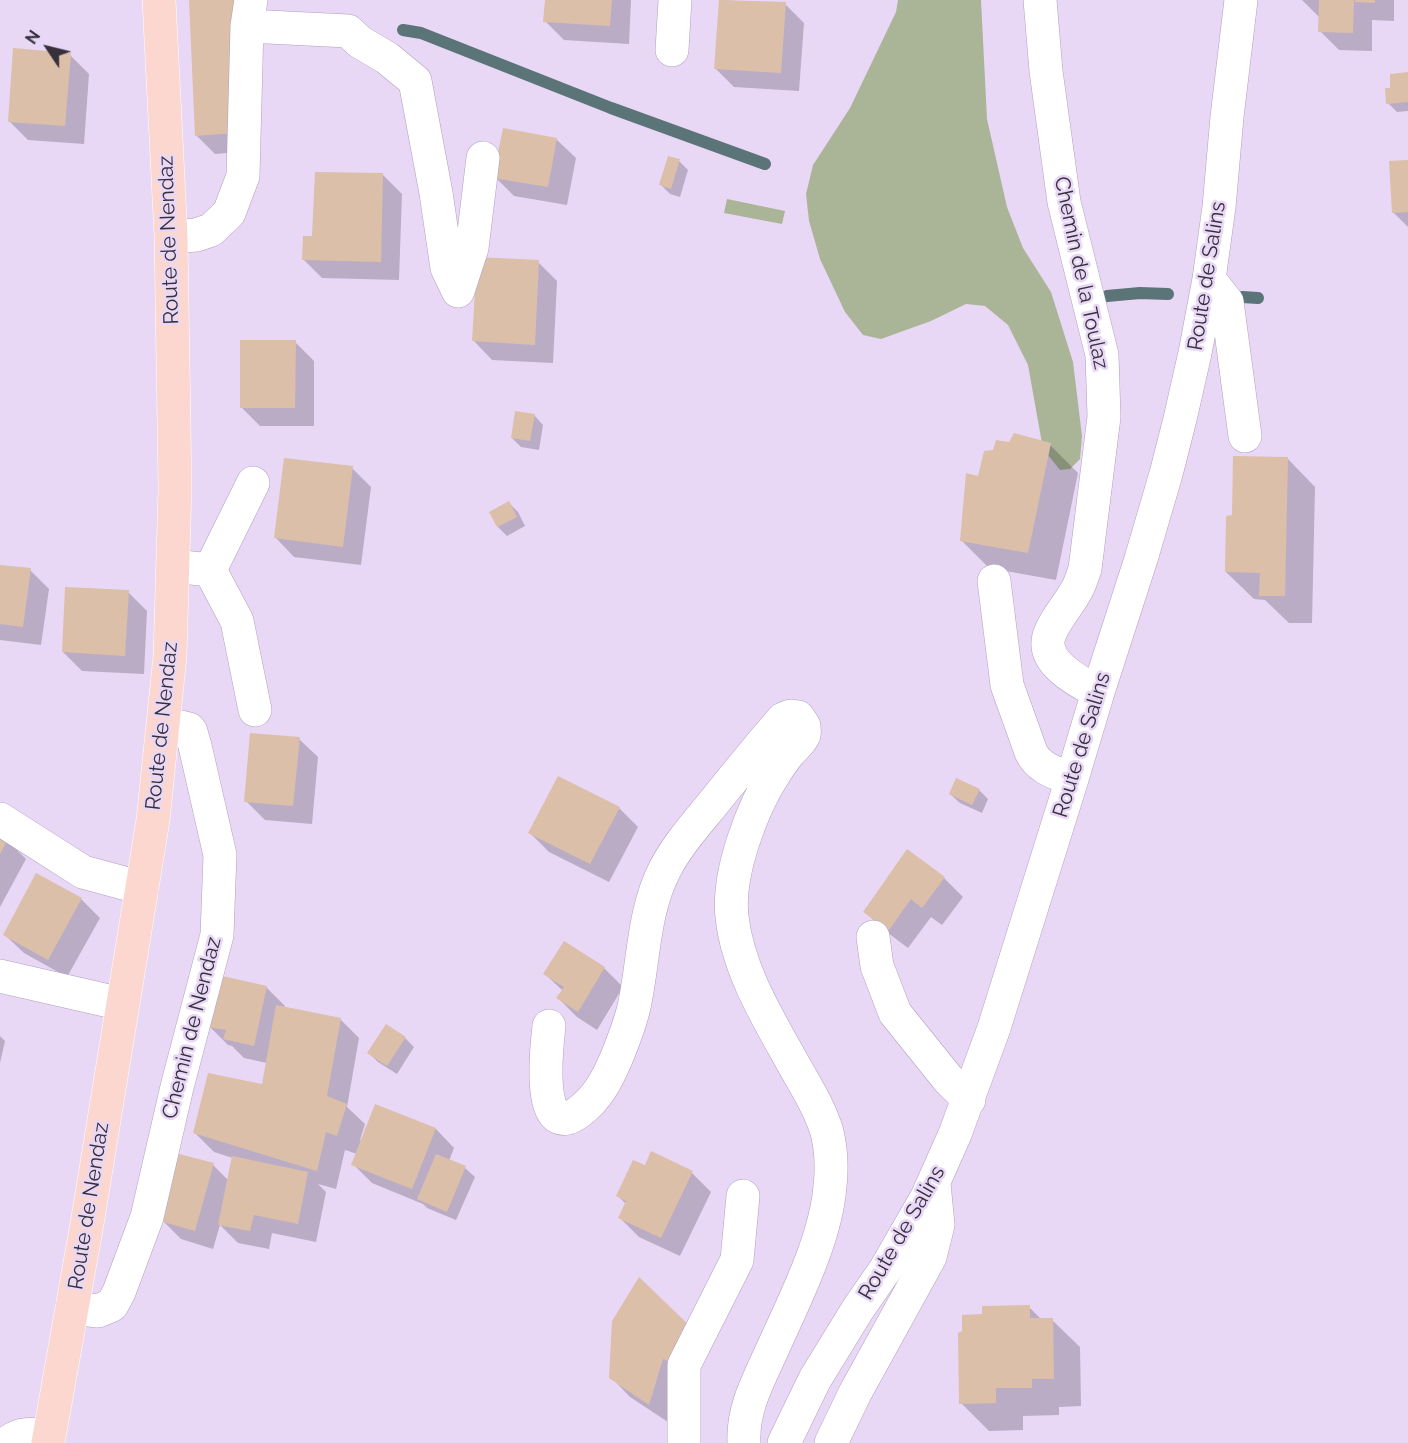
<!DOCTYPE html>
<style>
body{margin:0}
#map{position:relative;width:1408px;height:1443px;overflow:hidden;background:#e9d7f6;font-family:Raleway,sans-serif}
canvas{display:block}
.north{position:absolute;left:18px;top:18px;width:60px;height:60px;-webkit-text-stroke:4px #e9d7f6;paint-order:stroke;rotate:305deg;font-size:16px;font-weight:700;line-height:24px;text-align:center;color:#36303c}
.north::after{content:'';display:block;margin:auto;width:21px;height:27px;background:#36303c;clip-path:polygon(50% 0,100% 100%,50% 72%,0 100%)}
</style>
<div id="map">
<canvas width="1408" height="1443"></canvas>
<div class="north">N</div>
</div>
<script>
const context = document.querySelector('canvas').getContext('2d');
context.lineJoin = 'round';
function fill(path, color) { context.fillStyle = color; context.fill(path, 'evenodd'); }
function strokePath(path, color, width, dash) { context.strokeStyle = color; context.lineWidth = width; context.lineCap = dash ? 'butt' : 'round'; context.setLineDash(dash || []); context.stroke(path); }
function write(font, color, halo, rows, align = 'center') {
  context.font = font + ' Raleway,sans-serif'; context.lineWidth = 5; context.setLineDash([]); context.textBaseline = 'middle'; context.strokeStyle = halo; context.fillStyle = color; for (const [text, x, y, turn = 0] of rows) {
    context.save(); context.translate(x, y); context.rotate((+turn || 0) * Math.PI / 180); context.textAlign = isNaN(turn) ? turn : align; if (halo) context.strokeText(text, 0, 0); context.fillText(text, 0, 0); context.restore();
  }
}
fill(new Path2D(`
 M 898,0 L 981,0 L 987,119 L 1007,207 L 1023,248 L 1051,292 L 1073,362 L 1082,436 L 1080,459 L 1070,469 L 1060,470 L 1043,449 L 1028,365 L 1008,325 L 985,306 L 966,304 L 931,321 L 881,339 L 863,335 L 845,312 L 820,259 L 809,221 L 806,194 L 813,165 L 850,108 L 896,12 Z
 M 727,199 L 785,211 L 782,224 L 724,213 Z`), '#aab598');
fill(new Path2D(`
 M 210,0 L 253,151 L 215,154 L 196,135 Z
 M 546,0 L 631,0 L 629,44 L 564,40 L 545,21 Z
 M 720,0 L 785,4 L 804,23 L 799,91 L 734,87 L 715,68 Z
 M 1302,0 L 1394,0 L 1394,21 L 1372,20 L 1372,51 L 1339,50 L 1320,31 L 1319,17 Z
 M 70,55 L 89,74 L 84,144 L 28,140 L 9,121 Z
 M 1408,73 L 1408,111 L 1397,112 L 1388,103 Z
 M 504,130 L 557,140 L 576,158 L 567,205 L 514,196 L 495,177 Z
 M 679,161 L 688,170 L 680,197 L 670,194 L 661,185 Z
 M 1408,161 L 1408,227 L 1393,212 Z
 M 383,175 L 402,194 L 399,280 L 322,278 L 303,259 Z
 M 538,262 L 557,281 L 553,363 L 492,360 L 474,341 Z
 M 295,342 L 314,361 L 314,426 L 260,426 L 241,407 Z
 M 534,415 L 543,425 L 539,450 L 521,447 L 512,438 Z
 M 1050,445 L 1078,473 L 1056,580 L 989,568 L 961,540 L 979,477 Z
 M 1288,459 L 1315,487 L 1312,623 L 1289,623 L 1265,600 L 1254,599 L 1226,572 L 1233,516 Z
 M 352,468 L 371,487 L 361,565 L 294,557 L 276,538 Z
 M 509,503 L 518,512 L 525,526 L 507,536 L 498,527 L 491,513 Z
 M 0,566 L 30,570 L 49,589 L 41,645 L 0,640 Z
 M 128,592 L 147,611 L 144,674 L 82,671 L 63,652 Z
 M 299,739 L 318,757 L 312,824 L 265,820 L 246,801 Z
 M 979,790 L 988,799 L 982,813 L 960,803 L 950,794 Z
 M 619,808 L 638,827 L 609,882 L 549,852 L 530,833 Z
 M 0,836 L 7,840 L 26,859 L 0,907 Z
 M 944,878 L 963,897 L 942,925 L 931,917 L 908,948 L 884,930 L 865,912 Z
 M 81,899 L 100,918 L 67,977 L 24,953 L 5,935 Z
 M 604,968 L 623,987 L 597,1030 L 577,1017 L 558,998 L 563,991 L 545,974 Z
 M 266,987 L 285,1006 L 284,1008 L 340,1019 L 359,1038 L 347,1107 L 365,1124 L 360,1140 L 363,1141 L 376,1106 L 436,1129 L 454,1148 L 449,1161 L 465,1168 L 475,1177 L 456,1220 L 427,1208 L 423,1204 L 372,1183 L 353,1164 L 357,1154 L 345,1150 L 336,1189 L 318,1184 L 326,1192 L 316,1242 L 272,1233 L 269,1249 L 238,1243 L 220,1225 L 213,1249 L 181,1239 L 162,1220 L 213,1165 L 228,1180 L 233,1158 L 214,1152 L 195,1133 L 263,1085 L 267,1063 L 244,1058 L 232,1046 L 228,1045 L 209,1026 Z
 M 0,1036 L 5,1041 L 0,1063 Z
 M 405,1038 L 414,1047 L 397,1074 L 378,1062 L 369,1053 Z
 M 652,1153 L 692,1173 L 711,1192 L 680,1256 L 639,1237 L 620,1218 L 626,1204 L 618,1196 L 645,1167 Z
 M 1029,1307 L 1042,1320 L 1052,1320 L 1080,1347 L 1081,1406 L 1059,1407 L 1059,1415 L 1023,1416 L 1023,1430 L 989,1431 L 961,1403 L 983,1316 Z
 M 692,1330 L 711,1349 L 668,1422 L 630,1397 L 611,1377 Z`), '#0003');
strokePath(new Path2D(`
 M 403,30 L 421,33 L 611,108 L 765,164
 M 1107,296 L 1140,293 L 1168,294
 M 1242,297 L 1258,298`), '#5a7478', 12);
fill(new Path2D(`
 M 189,0 L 235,0 L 235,133 L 195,136 Z
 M 545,0 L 612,0 L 610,26 L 543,22 Z
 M 719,0 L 786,2 L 781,73 L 714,69 Z
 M 1319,0 L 1354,0 L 1353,33 L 1318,32 Z
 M 1355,0 L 1375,0 L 1375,3 L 1355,2 Z
 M 13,48 L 71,53 L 65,126 L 8,122 Z
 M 1408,72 L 1408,102 L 1386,104 L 1385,88 L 1390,88 L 1390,74 Z
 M 503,128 L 557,138 L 548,187 L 493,178 Z
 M 668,156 L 680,159 L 671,189 L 659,185 Z
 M 1408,160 L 1408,212 L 1392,213 L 1389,161 Z
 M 315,172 L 383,173 L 381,262 L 302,260 L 303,236 L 312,236 Z
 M 477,257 L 539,260 L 535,345 L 472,341 Z
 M 240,340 L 296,340 L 295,408 L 240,408 Z
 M 515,411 L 535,414 L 530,441 L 511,438 Z
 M 1014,433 L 1051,443 L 1028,553 L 960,541 L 966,473 L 978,476 L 984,451 L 993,450 L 996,440 L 1009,442 Z
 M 1233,456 L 1288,457 L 1285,596 L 1259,596 L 1260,573 L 1225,572 L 1226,516 L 1232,515 Z
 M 284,458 L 353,466 L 343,547 L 274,538 Z
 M 509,501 L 517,517 L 497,527 L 489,512 Z
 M 0,565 L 31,568 L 23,627 L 0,624 Z
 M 65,587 L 129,590 L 125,656 L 62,652 Z
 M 250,733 L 300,737 L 293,806 L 244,802 Z
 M 558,776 L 620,807 L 590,864 L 528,833 Z
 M 956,778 L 980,789 L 972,805 L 949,794 Z
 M 0,834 L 8,839 L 0,854 Z
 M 907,849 L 945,877 L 922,908 L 911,899 L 889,930 L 863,912 Z
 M 36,873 L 82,898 L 48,960 L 3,935 Z
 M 564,941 L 605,967 L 578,1012 L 556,998 L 564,987 L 543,974 Z
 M 218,975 L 267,986 L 254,1046 L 223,1039 L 226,1030 L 207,1027 Z
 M 276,1005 L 341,1018 L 327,1096 L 347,1104 L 337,1136 L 326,1132 L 317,1171 L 193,1133 L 208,1073 L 262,1084 Z
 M 386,1024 L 406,1037 L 387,1066 L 367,1053 Z
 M 375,1104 L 436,1128 L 412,1189 L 351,1165 Z
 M 651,1151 L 693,1171 L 661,1238 L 618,1218 L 626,1201 L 616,1196 L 633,1160 L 645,1165 Z
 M 179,1154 L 214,1163 L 195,1231 L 160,1221 Z
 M 436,1154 L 466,1166 L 447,1212 L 417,1199 Z
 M 232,1156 L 308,1172 L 298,1224 L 254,1215 L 250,1231 L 218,1225 Z
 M 639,1277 L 693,1329 L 674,1364 L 663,1359 L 649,1405 L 609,1378 L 612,1321 Z
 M 1030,1305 L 1030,1318 L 1053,1318 L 1054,1379 L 1032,1379 L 1032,1388 L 996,1388 L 996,1403 L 959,1404 L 958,1333 L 962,1331 L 962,1315 L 982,1314 L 982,1306 Z`), '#dbbfa9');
const minor = new Path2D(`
 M 1040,0 L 1046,71 L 1064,202 L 1102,355 L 1104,417 L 1085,569 C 1082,577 1080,585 1076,591 C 1068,606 1054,620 1049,636 C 1041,663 1079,682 1098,692
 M 247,26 L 348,31 L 360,42 L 387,58 L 415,81 L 436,193 L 447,268 L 458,291 L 472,248 L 483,158
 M 672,50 L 675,0
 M 171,237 L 196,235 L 211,230 L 229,213 L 243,176 L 247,26 L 251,0
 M 1209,279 L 1227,302 L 1245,436
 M 173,566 L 210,570 L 237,621 L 255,710
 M 210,570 L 253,483
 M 994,581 L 1007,685 L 1031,752 C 1039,769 1056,773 1072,779
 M 0,819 L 83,872 L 142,888
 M 873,937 L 877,966 L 895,1013 L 948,1079 L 969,1100
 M 0,976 L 122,1004
 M 549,1026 C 546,1052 535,1155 587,1105 C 601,1092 609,1075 616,1059 C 623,1042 630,1024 634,1007 C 644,961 643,911 665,869 C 679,842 700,820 719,796 C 740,770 761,744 783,719 L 791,716 L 798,717 L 804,726 C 804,729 805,732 804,735 C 801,742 794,747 789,753 C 785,758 780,765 776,771 C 752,807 727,874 732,917 C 738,971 769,1020 795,1067 C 807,1088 820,1109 827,1132 C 831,1149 832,1169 830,1186 C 826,1239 794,1301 773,1348 C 759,1379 742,1409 744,1443
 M 72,1308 L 98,1311 L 112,1305 L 119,1292 L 147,1217 L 177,1087 L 217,935 L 220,855 L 195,746 L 191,732 L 189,729 L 164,723
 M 7,1443 C 20,1432 33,1434 49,1436
 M 684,1443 L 684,1365 L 737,1260 L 743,1196
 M 784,1443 L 815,1379 L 858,1309 L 885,1270 L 927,1197 L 955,1134 L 994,1028 L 1072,779 L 1098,692 L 1141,559 L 1166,474 L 1180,419 L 1195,353 L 1209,279 L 1219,207 L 1227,117 L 1241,0
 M 831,1443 L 855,1393 L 930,1257 L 938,1225 L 934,1183`);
const major = new Path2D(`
 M 48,1443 L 88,1218 L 153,820 L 170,656 L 175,488 L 171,237 L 159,0`);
strokePath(minor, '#af9fbc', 34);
strokePath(major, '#fff', 34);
strokePath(minor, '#fff', 33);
strokePath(major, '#fbd7d0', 33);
write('21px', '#36303c', '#e9d7f6', [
 ["Route de Nendaz",169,240,-92],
 ["Chemin de la Toulaz",1081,273,78],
 ["Route de Salins",1207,276,-81],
 ["Route de Nendaz",162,726,-84],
 ["Route de Salins",1082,745,-73],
 ["Chemin de Nendaz",192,1028,-76],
 ["Route de Nendaz",89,1206,-81],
 ["Route de Salins",902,1233,-60]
]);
</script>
